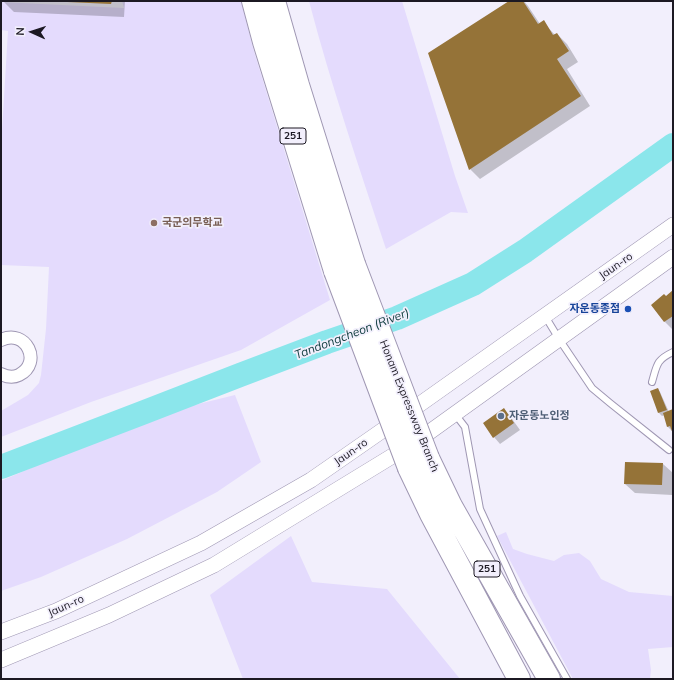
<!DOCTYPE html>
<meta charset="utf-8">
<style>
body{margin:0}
#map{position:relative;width:674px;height:680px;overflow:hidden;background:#f2effc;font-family:Mulish,sans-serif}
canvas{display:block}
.frame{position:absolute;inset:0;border:2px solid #1c1923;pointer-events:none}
.north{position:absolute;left:12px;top:12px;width:40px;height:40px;-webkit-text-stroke:3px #f2effc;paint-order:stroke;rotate:273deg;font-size:11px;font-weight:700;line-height:16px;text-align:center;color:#1c1923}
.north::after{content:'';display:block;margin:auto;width:14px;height:18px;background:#1c1923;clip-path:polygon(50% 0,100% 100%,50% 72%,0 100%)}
</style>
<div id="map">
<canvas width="674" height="680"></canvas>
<div class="frame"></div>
<div class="north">N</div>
</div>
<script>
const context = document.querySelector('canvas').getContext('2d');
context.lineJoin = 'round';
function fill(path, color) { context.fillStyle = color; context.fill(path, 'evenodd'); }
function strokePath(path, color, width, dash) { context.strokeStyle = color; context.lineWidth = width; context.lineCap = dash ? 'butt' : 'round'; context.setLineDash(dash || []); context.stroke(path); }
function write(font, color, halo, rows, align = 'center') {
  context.font = font + ' Mulish,"Noto Sans KR",sans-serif'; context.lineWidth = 3.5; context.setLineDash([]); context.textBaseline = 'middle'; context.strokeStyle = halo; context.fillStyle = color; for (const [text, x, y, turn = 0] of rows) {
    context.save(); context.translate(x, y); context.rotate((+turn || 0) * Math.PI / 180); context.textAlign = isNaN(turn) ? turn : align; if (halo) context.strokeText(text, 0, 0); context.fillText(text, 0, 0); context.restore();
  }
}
fill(new Path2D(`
 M 122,1 L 241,1 L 253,48 L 330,300 L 241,350 L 91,402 L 1,437 L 1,411 L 28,395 L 39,383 L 41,375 L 46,329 L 49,267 L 1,265 L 1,147 L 8,31 L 1,30 L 1,2 L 124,8 Z
 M 309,1 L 402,1 L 455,176 L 468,213 L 451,212 L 386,249 C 359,167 331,85 309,1 Z
 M 235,395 L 261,462 L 217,492 L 127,539 L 41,577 L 1,591 L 1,481 L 74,449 L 174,410 Z
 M 506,532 L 513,549 L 527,554 L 554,561 L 564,555 L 579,553 L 590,561 L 601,579 L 629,592 L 673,596 L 673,647 L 648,649 L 651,670 L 650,679 L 573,679 L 497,536 Z
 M 291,536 L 312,582 L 387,589 L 460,679 L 243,679 L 210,595 Z`), '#e4dbfd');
fill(new Path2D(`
 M 3,1 L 125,1 L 124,17 L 14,12 Z
 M 511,1 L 524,1 L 528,6 L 540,24 L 543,22 L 555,35 L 557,34 L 567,44 L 578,62 L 567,69 L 590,106 L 480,179 L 470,169 Z
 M 673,292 L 673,330 L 665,322 L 652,306 L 666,298 Z
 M 658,389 L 660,392 L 669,412 L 673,410 L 673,432 L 668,427 L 665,415 L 662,416 L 659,413 L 651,392 Z
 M 504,409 L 510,416 L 520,430 L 500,444 L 494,437 Z
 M 663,464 L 673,473 L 672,495 L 635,493 L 625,484 Z`), '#0003');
strokePath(new Path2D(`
 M 1,467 L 142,413 L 240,375 L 327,342 L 397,318 L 473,284 L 525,251 L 673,145`), '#8be6eb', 24);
fill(new Path2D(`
 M 67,1 L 112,1 L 111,4 L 67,2 Z
 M 509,1 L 523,1 L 538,24 L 544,20 L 553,35 L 557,33 L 569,51 L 557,59 L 581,96 L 469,170 L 428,53 Z
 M 673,290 L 673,316 L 664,322 L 651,305 L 664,294 L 666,296 Z
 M 658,388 L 667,410 L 658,413 L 650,391 Z
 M 504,408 L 514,423 L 493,438 L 483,423 Z
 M 673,409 L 673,434 L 670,426 L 667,427 L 663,413 Z
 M 625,462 L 663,463 L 662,485 L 624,484 Z`), '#957338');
const service = new Path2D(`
 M 545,316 L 559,339 L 592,388 L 610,403 L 669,450
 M 652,382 C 657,365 656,360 673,352
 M 455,414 L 465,427 L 480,509 L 520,596 L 567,679`);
const minor = new Path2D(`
 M 1,340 C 26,328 43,363 19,375 C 13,378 7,377 1,374`);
const tertiary = new Path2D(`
 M 1,632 L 56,611 L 201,543 L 311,480 L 406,414 L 673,225
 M 1,660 L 109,615 L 214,565 L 417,441 L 673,257`);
const motorway = new Path2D(`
 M 253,1 L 264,42 L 335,271
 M 274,1 L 298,85 L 354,264
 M 428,458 L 451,506 L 549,679
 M 409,468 L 431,514 L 519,679`);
strokePath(service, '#9f97b3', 8);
strokePath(minor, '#9f97b3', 14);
strokePath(tertiary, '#9f97b3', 16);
strokePath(motorway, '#9f97b3', 24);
strokePath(service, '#fff', 6);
strokePath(minor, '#fff', 12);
strokePath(tertiary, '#fff', 15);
strokePath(motorway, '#fff', 22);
const motorwayBridge = new Path2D(`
 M 354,264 L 428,458
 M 335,271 L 409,468`);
strokePath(motorwayBridge, '#9f97b3', 24, []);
strokePath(motorwayBridge, '#fff', 22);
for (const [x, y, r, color] of [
 [154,223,4,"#8d6e63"],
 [628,309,4,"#1a4fb4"],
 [501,416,4,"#5c6f8a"]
]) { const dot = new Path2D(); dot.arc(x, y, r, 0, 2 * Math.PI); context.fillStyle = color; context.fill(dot); strokePath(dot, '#f2effc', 1.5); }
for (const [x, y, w] of [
 [293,136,26],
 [487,569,26]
]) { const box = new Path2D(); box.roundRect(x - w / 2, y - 8, w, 16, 3); context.fillStyle = '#f2effc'; context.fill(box); strokePath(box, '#1c1923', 1); }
write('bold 10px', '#1c1923', null, [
 ["251",293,136],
 ["251",487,569]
]);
write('bold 11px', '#785e54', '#f2effc', [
 ["국군의무학교",162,223]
], 'left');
write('11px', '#1c1923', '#f2effc', [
 ["Jaun-ro",616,266,-35],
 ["Honam Expressway Branch",409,406,68],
 ["Jaun-ro",351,452,-35],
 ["Jaun-ro",66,606,-24]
]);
write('bold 11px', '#164399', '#f2effc', [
 ["자운동종점",620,309]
], 'right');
write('bold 11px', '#4e5e75', '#f2effc', [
 ["자운동노인정",509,416]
], 'left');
write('italic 12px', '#144042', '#f2effc', [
 ["Tandongcheon (River)",352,334,-21]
]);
</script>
